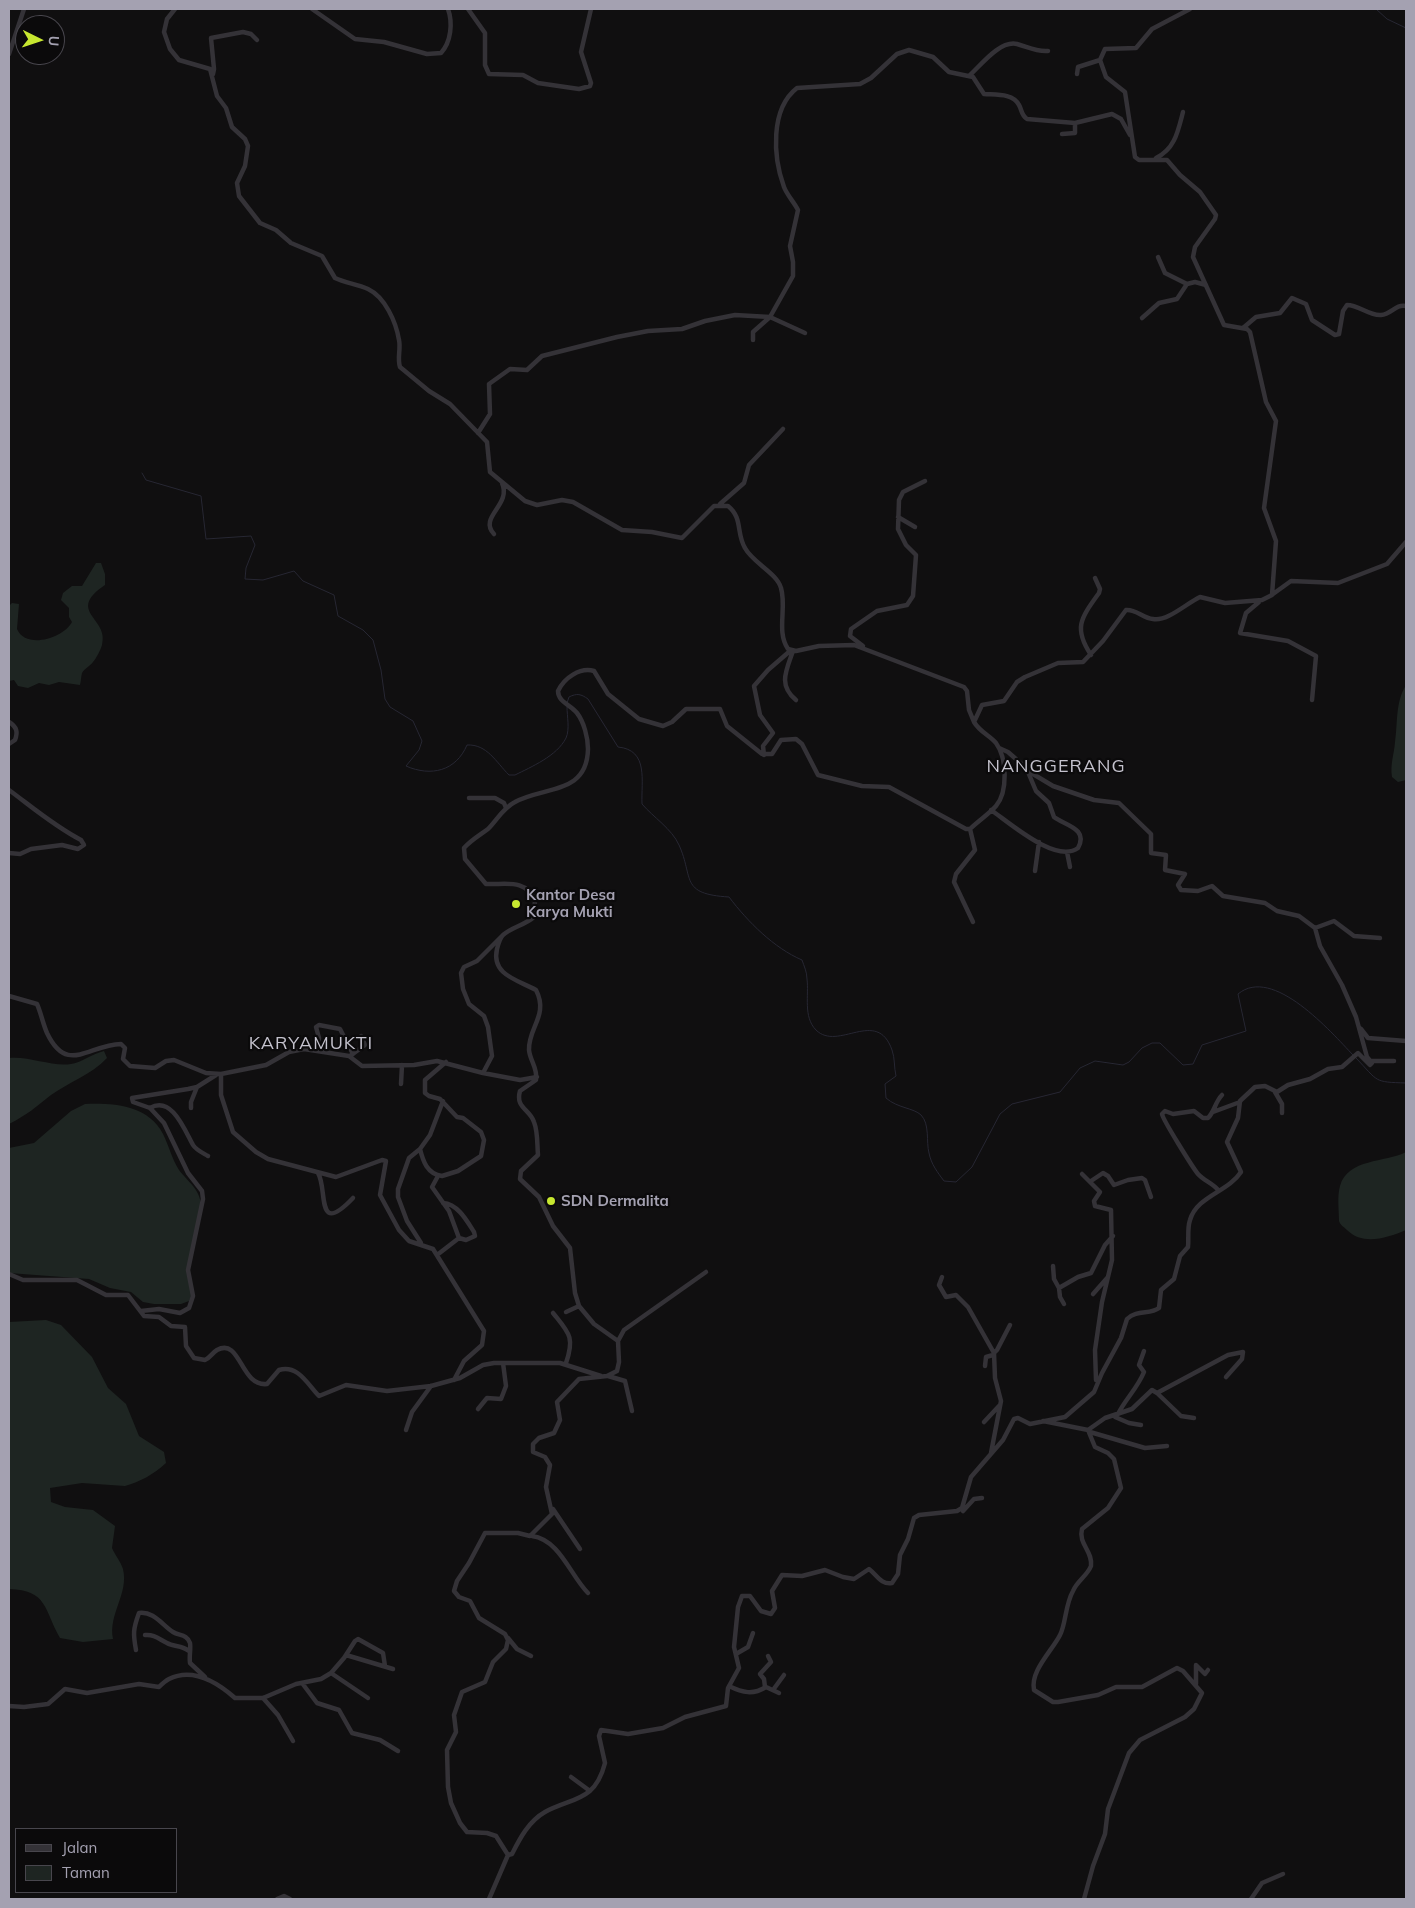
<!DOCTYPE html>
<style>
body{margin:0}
#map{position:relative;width:1415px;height:1908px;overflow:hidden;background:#100f10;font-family:Mulish,sans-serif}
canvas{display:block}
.frame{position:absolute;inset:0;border:10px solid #a4a1b1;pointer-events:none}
.legend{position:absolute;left:15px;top:1828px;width:162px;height:65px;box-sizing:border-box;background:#0b0a0b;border:1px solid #48464d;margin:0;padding:6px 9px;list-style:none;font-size:15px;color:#a4a1b1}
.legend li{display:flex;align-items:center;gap:10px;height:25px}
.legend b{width:25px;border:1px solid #48464d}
.north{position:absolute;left:15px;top:15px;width:50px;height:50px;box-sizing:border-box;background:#0b0a0b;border:1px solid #48464d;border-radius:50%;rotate:94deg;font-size:14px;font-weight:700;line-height:20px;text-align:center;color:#a4a1b1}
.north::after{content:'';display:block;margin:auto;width:18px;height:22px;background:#c7e730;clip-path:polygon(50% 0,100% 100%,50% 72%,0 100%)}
</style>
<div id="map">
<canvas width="1415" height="1908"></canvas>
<div class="frame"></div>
<ul class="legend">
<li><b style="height:6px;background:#343237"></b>Jalan</li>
<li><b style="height:14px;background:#1e2522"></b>Taman</li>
</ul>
<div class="north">U</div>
</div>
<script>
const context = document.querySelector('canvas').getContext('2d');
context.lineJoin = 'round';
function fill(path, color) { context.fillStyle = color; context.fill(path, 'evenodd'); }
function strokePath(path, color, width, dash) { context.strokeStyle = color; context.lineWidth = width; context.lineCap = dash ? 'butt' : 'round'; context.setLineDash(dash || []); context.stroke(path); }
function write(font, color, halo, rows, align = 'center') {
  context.font = font + ' Mulish,sans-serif'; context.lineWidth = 4.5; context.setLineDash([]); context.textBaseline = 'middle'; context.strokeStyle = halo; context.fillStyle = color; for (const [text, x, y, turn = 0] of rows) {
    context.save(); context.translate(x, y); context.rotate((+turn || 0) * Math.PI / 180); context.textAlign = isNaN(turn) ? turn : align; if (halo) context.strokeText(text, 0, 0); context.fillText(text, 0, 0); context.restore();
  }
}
fill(new Path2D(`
 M 96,563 L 101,563 L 105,574 L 105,585 C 65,612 110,618 102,645 C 101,649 96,659 93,662 C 90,666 85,668 82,673 C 81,677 81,681 80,685 L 59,682 L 49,685 L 39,683 L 28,688 L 18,686 L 14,680 L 9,681 L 9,606 L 12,603 L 19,604 L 17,629 C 26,650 64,638 72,622 L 69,617 L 69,608 L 61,600 L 63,593 L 72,586 L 82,586 Z
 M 1406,685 L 1406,780 L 1398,782 L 1392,777 C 1390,764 1394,755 1395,742 C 1398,723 1395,703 1406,685 Z
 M 104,1051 L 107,1058 C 91,1075 69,1082 51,1095 C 36,1107 27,1115 9,1124 L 9,1058 C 30,1056 52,1067 71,1064 C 81,1063 91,1054 104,1051 Z
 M 85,1104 C 114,1103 148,1105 163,1134 C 169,1146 172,1159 179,1170 C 188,1182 200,1189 201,1205 L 188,1263 L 192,1294 L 189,1301 L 181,1304 L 154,1304 L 143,1302 L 131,1292 L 110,1288 L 89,1279 L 9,1273 L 9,1148 L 34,1143 L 71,1111 Z
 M 1406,1152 L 1406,1230 C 1387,1238 1363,1246 1347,1230 C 1343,1226 1341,1226 1339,1221 C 1339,1210 1337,1196 1340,1186 C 1348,1158 1385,1163 1406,1152 Z
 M 46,1320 L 61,1325 L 92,1357 L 108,1388 L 126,1404 L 139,1436 L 164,1452 L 166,1463 C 154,1474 140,1482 125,1486 L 82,1483 L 50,1488 L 51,1502 L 65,1507 L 93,1510 L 115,1526 L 112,1548 C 115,1555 121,1562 123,1569 C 129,1594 108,1614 113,1639 L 83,1642 L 60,1638 C 44,1610 48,1590 9,1589 L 9,1322 Z`), '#1e2522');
strokePath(new Path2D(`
 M 1376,9 L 1387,19 L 1406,28
 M 142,473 L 146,480 L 201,496 L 206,539 L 251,536 L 255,545 L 246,568 L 245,579 L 263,580 L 294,571 L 303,581 L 334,595 L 338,616 L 363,630 L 373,640 L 381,670 L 385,699 L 390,707 L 413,721 L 422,741 L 419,750 L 406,766 C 431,777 456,771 467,745 C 487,744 496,762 509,775 L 515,775 C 531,767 557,756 566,738 C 570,729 567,717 567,707
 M 567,703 L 569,697 C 577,693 581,694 588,699 L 618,747 C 649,750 641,781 642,804 C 653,817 672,829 679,845 C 694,878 679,894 729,897 C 748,922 774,948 802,960 C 804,966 807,972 807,979 C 809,995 803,1017 816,1030 C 838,1052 877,1007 892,1050 C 895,1058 894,1068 896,1076 L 885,1084 L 886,1098 C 897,1108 914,1108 921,1115 C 930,1124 926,1142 929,1153 C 931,1164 938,1173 944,1181 L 956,1182 L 972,1167 L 1000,1114 L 1012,1104 L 1060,1092 L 1080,1068 L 1095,1061 L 1123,1065 L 1129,1062 L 1142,1048 L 1152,1043 L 1160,1043 L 1183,1065 L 1193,1064 L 1202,1045 L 1246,1031 L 1238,994 C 1273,965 1331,1032 1353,1055
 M 1356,1058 C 1379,1082 1373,1082 1406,1083`), '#272733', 1);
strokePath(new Path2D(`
 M 175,9 L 167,19 L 164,32 L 170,49 L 179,60 L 210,69 L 217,96 L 226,108 L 232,127 L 245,139 L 248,146 L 245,166 L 237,183 L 239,196 L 260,223 L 276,230 L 291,243 L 322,256 L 335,278 C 345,283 357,284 368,289 C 385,297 396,322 399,340 C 401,349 397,358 400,367 L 429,391 L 450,404 L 487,442 L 490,472 L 525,501 L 537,505 L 562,500 L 573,502 L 622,530 L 652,532 L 682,538 L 714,506 L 728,506 C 743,518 736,533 745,548 C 753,563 777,573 781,588 C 787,608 776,631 788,649 L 796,651 L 819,646 L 854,645 L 964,687 L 967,691 L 969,710 L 974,722
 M 312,9 L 355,39 L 384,42 L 427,54 L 441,53 C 451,42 453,23 448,9
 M 468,9 L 485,33 L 485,65 L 489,74 L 523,75 L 538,83 L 579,89 L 590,86 L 591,83 L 581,52 L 591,9
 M 9,54 L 24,9
 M 213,74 L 214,69 L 211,38 L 243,32 L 251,34 L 257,40
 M 1077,74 L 1078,67 L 1100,60
 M 969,76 C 981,65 1000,40 1017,44 C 1028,47 1036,52 1048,51
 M 1062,134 L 1075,133 L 1075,123
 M 1156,158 C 1175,149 1178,131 1183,112
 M 1158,257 L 1165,273 L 1187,284
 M 1142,318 L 1159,303 L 1177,299 L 1187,284 L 1195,282 L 1206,285
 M 1243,328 L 1256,317 L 1280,313 L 1292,298 L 1306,304 L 1312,320 L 1335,335 L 1339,334 L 1343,311 L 1347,305 C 1359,305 1369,316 1381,315 C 1392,314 1395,304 1406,306
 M 753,340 L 753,332 L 770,317 L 805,333
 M 478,433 L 490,414 L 489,384 L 510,369 L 527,370 L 542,356 L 617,337 L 648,331 L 682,329 L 705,321 L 735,315 L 770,317 L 793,276 L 793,262 L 790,246 L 798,210 C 794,202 787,195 784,187 C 773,157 770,109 797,88 L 860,84 L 871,78 L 897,54 L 909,50 L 933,57 L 949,72 L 973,77 L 984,94 C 995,95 1013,93 1019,105 C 1022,110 1021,115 1027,119 L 1075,123 L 1112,114 L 1121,119 L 1130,135
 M 720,504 L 744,483 L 749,465 L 783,429
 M 898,517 L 915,527
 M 494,534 C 478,517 512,505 502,483
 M 1273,594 L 1291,581 L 1338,583 L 1387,564 L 1406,542
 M 1259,602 L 1246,613 L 1240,633 L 1288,641 L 1316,656 L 1312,700
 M 863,646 L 850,636 L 851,629 L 877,611 L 907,605 L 913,596 L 916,555 L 906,545 L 898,529 L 899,500 L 903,492 L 925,481
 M 793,651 C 786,671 778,685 796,700
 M 1091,655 C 1073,628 1081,618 1099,593 L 1100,589 L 1095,578
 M 9,722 C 17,727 18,732 15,740 L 9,744
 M 764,755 L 763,746 L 773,733 L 760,715 L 754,686 L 768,670 L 790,651
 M 9,790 C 32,807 54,826 81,840 L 84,845 L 78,849 L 62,845 L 31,849 L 20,854 L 9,853
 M 469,798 L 495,798 L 504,803 L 506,808
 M 991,810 C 1010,823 1056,864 1078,848 C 1089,828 1064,825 1054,817 L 1049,803 L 1036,791 L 1028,772
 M 970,829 L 975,850 L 956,874 L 954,882 L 973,922
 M 1067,852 L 1070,867
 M 1035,871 L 1039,842
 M 1315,928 L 1334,921 L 1354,936 L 1380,938
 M 9,996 L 37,1004 C 41,1013 43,1024 47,1033 C 67,1075 88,1045 121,1044 L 125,1048 L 123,1059 L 130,1066 L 155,1068 L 166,1061 L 174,1060 L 206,1073 L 221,1074 L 266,1065 L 289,1052 L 304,1049 L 349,1056 L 362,1066 L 414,1065 L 437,1061 L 483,1073 L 492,1056 L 488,1027 L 484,1016 L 469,1004 L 463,989 L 461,973 L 464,967 L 477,961 L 502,936
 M 1361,1029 L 1368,1038 L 1406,1041
 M 317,1051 L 319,1038 L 316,1027 L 319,1025 L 340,1029 L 353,1054
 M 350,1056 L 365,1045 L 361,1036
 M 1372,1061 L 1394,1061
 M 483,1073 L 520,1080 L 537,1077
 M 221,1074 L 221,1095 L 233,1132 L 256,1152 L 268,1159 L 336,1177 L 382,1160 L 386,1161 L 380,1195 L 399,1230 L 409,1241 L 433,1249 L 484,1331 L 482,1345 L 464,1361 L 454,1380
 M 401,1084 L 402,1065
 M 1275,1092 L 1282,1104 L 1282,1113
 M 150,1108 C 172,1095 185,1131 193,1145 C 196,1150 203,1153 208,1156
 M 191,1108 L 191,1102 L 197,1087
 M 1213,1112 L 1240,1102
 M 420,1149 C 423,1161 427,1174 442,1176 L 458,1171 L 481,1156 L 484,1140 L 481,1132 L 463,1118 L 457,1117 L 440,1099 L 429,1096 L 425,1093 L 425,1080 L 446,1062
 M 318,1173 C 328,1189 315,1238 353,1198
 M 1082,1174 L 1100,1192 L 1094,1201 L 1095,1206 L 1111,1210 L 1112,1260 L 1102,1302 L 1095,1350 L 1096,1380
 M 1091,1181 L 1103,1173 L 1108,1176 L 1114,1185 L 1128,1180 L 1142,1178 L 1145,1180 L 1151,1197
 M 1219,1191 C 1213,1183 1204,1181 1198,1174 C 1193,1168 1163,1120 1162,1114 L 1165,1111 L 1173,1114 L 1194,1111 L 1203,1118 L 1208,1118 C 1215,1111 1215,1102 1222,1095
 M 443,1203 C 458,1204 467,1221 474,1232 L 475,1236 L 466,1240 L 459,1238
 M 421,1243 L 407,1221 L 398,1197 L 398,1189 L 409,1158 L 420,1149 L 430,1135 L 443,1101
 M 437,1255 L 459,1238 L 449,1211 L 432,1187 L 438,1176
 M 1053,1266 L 1054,1279 L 1059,1288
 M 9,1274 L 23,1280 L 77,1280 L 106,1295 L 128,1295 L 144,1316 L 159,1317 L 171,1326 L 185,1327 L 186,1346 L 194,1358 L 205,1360 C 210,1358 212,1353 217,1350 C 241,1337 240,1387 267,1384 L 279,1370 C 298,1364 308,1385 319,1396 L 346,1385 L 387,1391 L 431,1386 L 460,1378 L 483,1365 L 494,1363 L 560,1363 L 601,1376
 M 942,1277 L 939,1285 L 946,1297 L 956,1295 L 968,1307 L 994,1353 L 995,1378 L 1001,1401 L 991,1453
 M 1093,1294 L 1108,1277
 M 1064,1304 L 1060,1297 L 1059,1288 L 1078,1277 L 1091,1273 L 1105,1245 L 1113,1236
 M 141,1311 L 159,1309 L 180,1313 L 189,1308 L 193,1296 L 188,1270 L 203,1199 L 202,1191 L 188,1173 L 164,1123 L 150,1108 L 133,1102 L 132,1098 L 188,1089 L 197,1087 L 216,1075
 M 566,1312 L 579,1306
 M 553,1313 C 569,1333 575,1337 566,1363
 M 618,1341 L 624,1330 L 706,1272
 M 994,1353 L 997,1350 L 1010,1325
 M 985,1366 L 986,1357 L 993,1355
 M 608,1376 L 625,1381 L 632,1411
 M 1157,1393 L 1181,1416 L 1194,1418
 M 478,1409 L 487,1398 L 501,1399 L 506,1386 L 503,1363
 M 1118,1414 C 1126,1398 1137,1389 1144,1372 L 1139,1365 L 1144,1351
 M 1115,1417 L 1129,1423 L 1141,1425
 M 1043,1421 L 1088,1430 L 1105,1418 L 1132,1409 L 1152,1390 L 1157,1393 L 1228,1355 L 1243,1352 L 1242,1359 L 1226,1377
 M 984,1422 L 999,1406
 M 406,1430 L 412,1412 L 431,1386
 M 1090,1432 L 1145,1448 L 1167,1446
 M 553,1509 L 580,1549
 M 963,1511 L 974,1499 L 982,1498
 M 532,1536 C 560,1540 570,1575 588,1593
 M 145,1635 C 154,1634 159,1639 167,1643 C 174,1647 182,1645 189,1651
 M 508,1638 L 517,1649 L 531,1656
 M 136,1650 C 133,1634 133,1629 139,1613 C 154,1611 162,1625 173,1632 C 179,1636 187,1634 190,1643 C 191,1649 189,1656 190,1663 L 205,1677
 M 736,1654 L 748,1647 L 753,1633
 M 346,1655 L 393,1669
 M 331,1673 L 368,1698
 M 302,1683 L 317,1703 L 339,1710 L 352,1733 L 380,1740 L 398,1751
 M 1196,1684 L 1196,1665 L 1205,1674 L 1208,1670
 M 729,1686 C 743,1693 753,1695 766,1687 L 779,1693
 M 765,1687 L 764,1679 L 760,1674 L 771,1662 L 768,1656
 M 773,1690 L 784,1675
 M 263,1698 L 278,1715 L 293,1741
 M 9,1706 L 24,1707 L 48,1704 L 65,1689 L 87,1693 L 139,1684 L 159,1687 C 162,1684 165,1681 169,1679 C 193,1667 218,1683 235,1698 L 263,1698 L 296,1684 L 321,1679 L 331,1673 L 344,1658 L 355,1641 L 358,1639 L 383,1653 L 385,1666
 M 571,1777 L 590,1791
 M 508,1855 L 512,1854 C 520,1838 529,1821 545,1812 C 573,1797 595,1802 605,1763 L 599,1736 L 601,1730 L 628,1734 L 663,1728 L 685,1717 L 726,1706 L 728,1688 L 739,1668 L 734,1647 L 738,1607 L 742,1596 L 750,1596 L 761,1611 L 771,1614 L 775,1608 L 772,1591 L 782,1575 L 802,1576 L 825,1570 L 843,1577 L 854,1579 L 869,1569 C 877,1575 881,1585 892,1583 L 898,1574 L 900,1555 L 908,1539 L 914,1518 L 919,1515 L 957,1511 L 962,1508 L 971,1477 L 1003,1440 L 1014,1419 L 1018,1418 L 1030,1424 L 1065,1417 L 1094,1392 L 1102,1373 L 1121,1338 L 1127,1319 C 1137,1309 1150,1315 1159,1308 L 1161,1290 L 1174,1279 L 1180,1256 L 1188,1247 C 1189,1238 1187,1229 1190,1220 C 1197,1196 1228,1192 1241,1172 L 1227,1142 L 1238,1118 L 1240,1101 L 1255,1087 L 1265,1086 L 1277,1092 L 1288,1085 L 1310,1079 L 1328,1069 L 1342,1067 L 1358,1053 L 1370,1065 L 1372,1063 L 1367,1057 L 1356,1017 L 1342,985 L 1320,946 L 1315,928 L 1299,916 L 1277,911 L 1265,903 L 1223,896 L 1212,886 L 1198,891 L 1181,890 L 1178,885 L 1185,874 L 1165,870 L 1166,855 L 1151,853 L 1151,834 L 1119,803 L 1094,800 L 1053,786 L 1033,774 L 1008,752 L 999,748
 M 277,1899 L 284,1896 L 290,1899
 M 489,1899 L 508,1855 L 496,1836 L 487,1833 L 467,1832 L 460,1823 L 451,1803 L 448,1787 L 447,1750 L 456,1732 L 454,1715 L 462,1692 L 485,1682 L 493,1662 L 506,1649 L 508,1640 L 505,1634 L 479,1618 L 470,1601 L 459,1597 L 454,1591 L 457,1581 L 469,1563 L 485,1533 L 518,1533 L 530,1536 L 552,1514 L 546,1487 L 550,1465 L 545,1457 L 533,1452 L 533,1444 L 539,1438 L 554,1433 L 560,1420 L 557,1402 L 579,1379 L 607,1376 L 617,1371 L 619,1362 L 618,1341 L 594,1324 L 579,1306 L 575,1293 L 570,1248 L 553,1226 L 539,1197 L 520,1179 L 521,1171 L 538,1155 C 537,1144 538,1132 534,1122 C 530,1109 515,1108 520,1091 L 536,1080 C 538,1068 530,1061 529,1050 C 528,1028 549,1015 536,990 C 518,980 491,975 497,949 C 498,945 500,938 503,935 C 512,927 525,925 534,917 L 535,900 C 525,878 505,885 486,884 L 465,859 L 464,848 C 471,840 480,835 488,829 C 497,820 503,808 515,802 C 544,786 587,795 588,749 C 588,738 584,722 577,713 C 571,705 558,702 558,691 C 564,678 580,667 594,671 L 608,694 L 639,719 L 663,726 L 672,722 L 686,709 L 720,709 L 727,726 L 762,754 L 772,754 L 781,740 L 796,739 L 802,744 L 818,775 L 862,786 L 889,787 L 966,829 L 970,829 C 978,821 989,814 996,806 C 1008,792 1007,758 996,743 C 989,735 980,732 974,722 L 982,705 L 1004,701 L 1017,682 L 1025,677 L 1058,663 L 1083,662 L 1103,641 L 1126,610 C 1136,609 1143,618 1153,619 C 1167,622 1187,603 1200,597 L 1225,603 L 1262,600 L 1272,595 L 1276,541 L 1264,508 L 1276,421 L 1266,402 L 1250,332 L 1247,329 L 1224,325 L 1193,257 L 1195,247 L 1215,219 L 1216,215 L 1200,192 L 1180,175 L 1167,160 L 1139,160 L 1135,157 L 1125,92 L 1106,77 L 1100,60 L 1105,49 L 1136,48 L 1152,29 L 1190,9
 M 1084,1899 L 1093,1866 L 1105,1834 L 1108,1809 L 1129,1753 L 1140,1740 L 1185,1717 L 1194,1709 L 1202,1693 L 1183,1671 L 1177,1668 L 1142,1687 L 1116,1687 L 1098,1695 L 1058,1702 L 1053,1702 L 1034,1690 C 1030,1671 1052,1651 1060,1635 C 1066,1624 1065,1605 1073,1591 C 1077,1581 1087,1576 1091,1566 C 1093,1551 1078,1544 1082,1529 L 1108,1508 L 1121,1488 L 1114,1459 L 1108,1453 L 1095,1447 L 1088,1430
 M 1251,1899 L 1262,1883 L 1283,1874`), '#343237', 4.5);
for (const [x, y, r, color] of [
 [516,904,5,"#c7e730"],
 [551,1201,5,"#c7e730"]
]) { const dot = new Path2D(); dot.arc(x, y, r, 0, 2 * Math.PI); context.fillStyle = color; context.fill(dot); strokePath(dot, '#0b0a0b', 2); }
write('bold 15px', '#a4a1b1', '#0b0a0b', [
 ["Kantor Desa",526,895],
 ["Karya Mukti",526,912],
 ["SDN Dermalita",561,1201]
], 'left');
context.letterSpacing = '1px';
write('18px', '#c4c2cd', '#0b0a0b', [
 ["NANGGERANG",1056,767],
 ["KARYAMUKTI",311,1044]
]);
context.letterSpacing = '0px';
</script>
